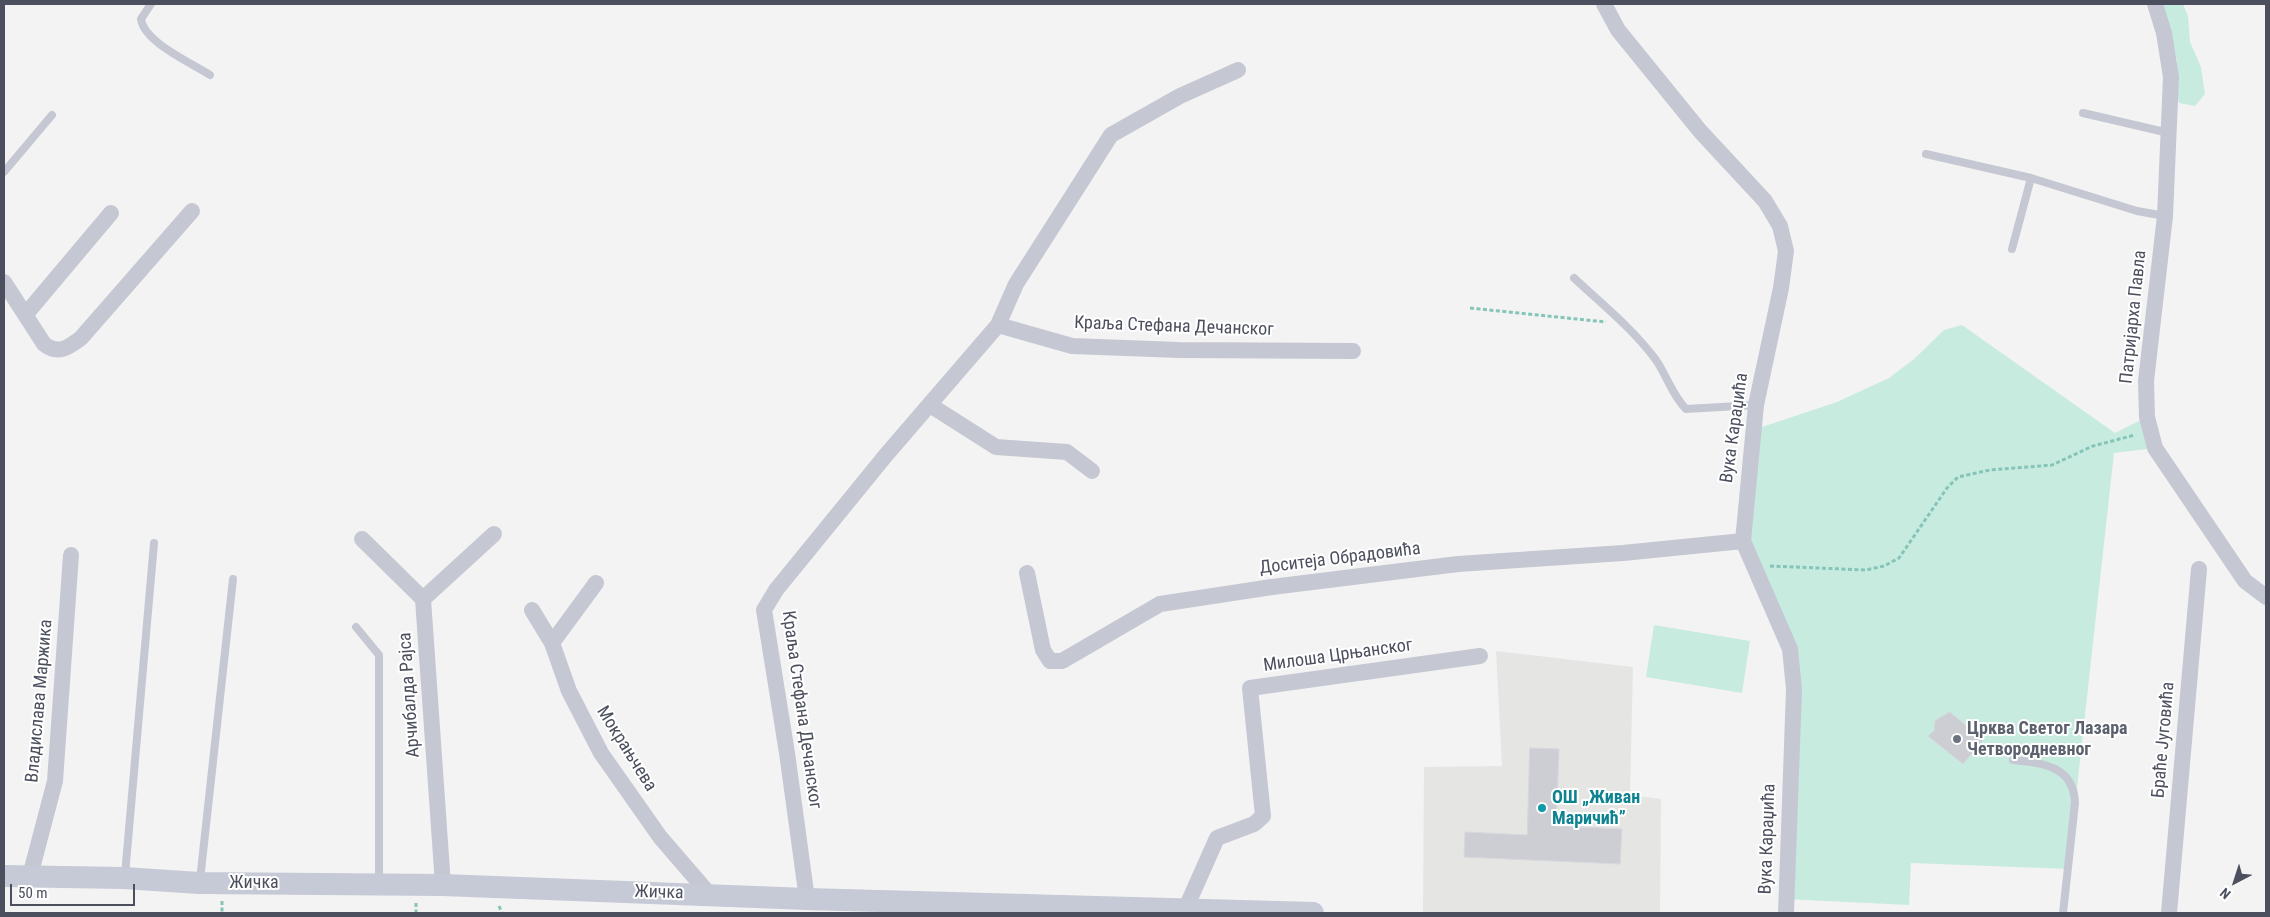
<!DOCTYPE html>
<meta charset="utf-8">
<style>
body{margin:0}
#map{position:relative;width:2270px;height:917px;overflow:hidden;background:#f4f3f3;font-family:"Roboto Condensed",sans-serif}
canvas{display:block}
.frame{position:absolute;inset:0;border:5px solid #4c505e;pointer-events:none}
.north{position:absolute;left:2210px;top:857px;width:50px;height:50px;-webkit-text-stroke:4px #fff;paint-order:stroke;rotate:220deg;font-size:14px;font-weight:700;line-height:20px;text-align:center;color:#4c505e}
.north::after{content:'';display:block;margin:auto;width:18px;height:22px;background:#4c505e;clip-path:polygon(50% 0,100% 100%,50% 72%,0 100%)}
.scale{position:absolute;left:10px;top:884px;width:125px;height:22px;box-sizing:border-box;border:2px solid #4c505e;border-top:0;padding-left:6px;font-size:15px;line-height:18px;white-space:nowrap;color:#4c505e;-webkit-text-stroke:4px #fff;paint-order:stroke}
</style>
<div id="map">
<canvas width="2270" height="917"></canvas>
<div class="frame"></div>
<div class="north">N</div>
<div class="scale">50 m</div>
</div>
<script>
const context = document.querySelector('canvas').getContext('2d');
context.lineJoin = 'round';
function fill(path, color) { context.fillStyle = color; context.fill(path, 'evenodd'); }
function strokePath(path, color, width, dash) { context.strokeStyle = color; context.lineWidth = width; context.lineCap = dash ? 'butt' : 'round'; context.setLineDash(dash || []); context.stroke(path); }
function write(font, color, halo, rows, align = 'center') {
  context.font = font + ' "Roboto Condensed",sans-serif'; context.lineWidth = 4; context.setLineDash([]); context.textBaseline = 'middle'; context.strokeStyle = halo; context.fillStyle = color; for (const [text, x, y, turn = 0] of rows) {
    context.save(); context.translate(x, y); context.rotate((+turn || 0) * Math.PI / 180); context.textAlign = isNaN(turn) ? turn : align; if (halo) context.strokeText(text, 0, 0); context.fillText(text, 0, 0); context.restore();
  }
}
fill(new Path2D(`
 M 1496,651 L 1633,667 L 1630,795 L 1661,799 L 1660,913 L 1423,913 L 1424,767 L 1502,766 Z`), '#e5e5e4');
fill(new Path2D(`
 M 2163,4 L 2183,4 L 2188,16 L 2190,42 L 2201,67 L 2205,94 L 2195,106 L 2179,103 L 2175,86 L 2177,61 Z
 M 1962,325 L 2115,433 L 2147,417 L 2155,448 L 2114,453 L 2068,869 L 1911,863 L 1909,905 L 1785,899 L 1790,649 L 1743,541 L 1753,430 L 1837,402 L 1889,378 L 1914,359 L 1944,330 Z
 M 1654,625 L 1750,641 L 1742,693 L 1646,677 Z`), '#c8ebe0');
const building = new Path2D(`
 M 1950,712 L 1983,740 L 1963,764 L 1928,736 L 1934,731 L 1935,721 Z
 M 1530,748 L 1559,749 L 1556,826 L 1622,829 L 1620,864 L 1464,857 L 1465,832 L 1527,835 Z`);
fill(building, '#cdced4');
strokePath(building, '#d7d7dd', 1);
strokePath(new Path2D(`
 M 1470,308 L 1606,322
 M 1770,566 L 1866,570 L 1884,566 L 1899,558 L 1947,488 L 1958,477 L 1990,470 L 2052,465 L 2093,446 L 2135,435
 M 222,901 L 222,913
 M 416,903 L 416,913
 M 499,906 L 502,913`), '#84c5b8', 3, [4, 2.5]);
strokePath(new Path2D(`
 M 151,4 L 141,19 C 144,42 190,62 210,75
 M 2083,113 L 2169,133
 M 1926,154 L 2031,178 L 2137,211 L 2165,216
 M 4,172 L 52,115
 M 2012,249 L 2031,178
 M 1574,278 C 1602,304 1633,329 1656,360 C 1667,376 1672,395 1686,409 L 1756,405
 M 356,627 L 379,655 L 379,882
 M 2013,760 C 2043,763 2074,766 2075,803 L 2063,913
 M 125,875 L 154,543
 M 200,880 L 233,579`), '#c5c8d2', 8);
strokePath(new Path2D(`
 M 1604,4 L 1618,30 L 1700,131 L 1765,201 L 1780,226 L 1786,251 L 1781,288 L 1756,405 L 1743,541 L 1790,649 L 1794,689 L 1786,913
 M 2155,4 L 2164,33 L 2171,77 L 2165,216 L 2146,381 L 2147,417 L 2155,448 L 2245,581 L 2266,597
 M 4,282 L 44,344 C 58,355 68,348 81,338 L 192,211
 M 26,314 L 111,213
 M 998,325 L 1072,346 L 1179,350 L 1353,351
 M 930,405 L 996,447 L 1067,452 L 1092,471
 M 362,539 L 423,599
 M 1027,573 L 1043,650 L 1050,661 L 1062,661 L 1160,604 L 1272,587 L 1458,564 L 1623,553 L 1743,541
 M 532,610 L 552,643 L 569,691 L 601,753 L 660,837 L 710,895
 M 552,643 L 596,583
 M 30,876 L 55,781 L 71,555
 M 443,885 L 423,599 L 494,534
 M 807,899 L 787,753 L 764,610 L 776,590 L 886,455 L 998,325 L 1016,284 L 1111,135 L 1180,96 L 1238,70
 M 1185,910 L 1217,838 L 1254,824 L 1263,816 L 1250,688 L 1480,656
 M 2169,913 L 2199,569`), '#c5c8d2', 16);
strokePath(new Path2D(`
 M 4,876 L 124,878 L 199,883 L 443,885 L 807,899 L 1313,913`), '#c6c9d6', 22);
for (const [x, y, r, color] of [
 [1957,739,5,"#6b7280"],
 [1542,808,5,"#0f9aa8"]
]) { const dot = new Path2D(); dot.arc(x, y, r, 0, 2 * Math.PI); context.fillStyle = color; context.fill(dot); strokePath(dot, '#fff', 2); }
write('18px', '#4c505e', '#fff', [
 ["Патријарха Павла",2134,317,-84],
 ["Краља Стефана Дечанског",1174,327,2],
 ["Вука Караџића",1735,428,-82],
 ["Доситеја Обрадовића",1340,559,-7],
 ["Милоша Црњанског",1338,656,-8],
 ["Арчибалда Рајса",410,695,-94],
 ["Владислава Маржика",40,701,-85],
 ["Краља Стефана Дечанског",801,710,82],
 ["Браће Југовића",2164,740,-85],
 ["Мокрањчева",626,749,58],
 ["Вука Караџића",1768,839,-88],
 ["Жичка",254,883],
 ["Жичка",659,893,2]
]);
write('bold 18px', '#5b616d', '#fff', [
 ["Црква Светог Лазара",1967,729],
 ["Четвородневног",1967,750]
], 'left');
write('bold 18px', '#0d838f', '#fff', [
 ["ОШ „Живан",1552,798],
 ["Маричић”",1552,819]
], 'left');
</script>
